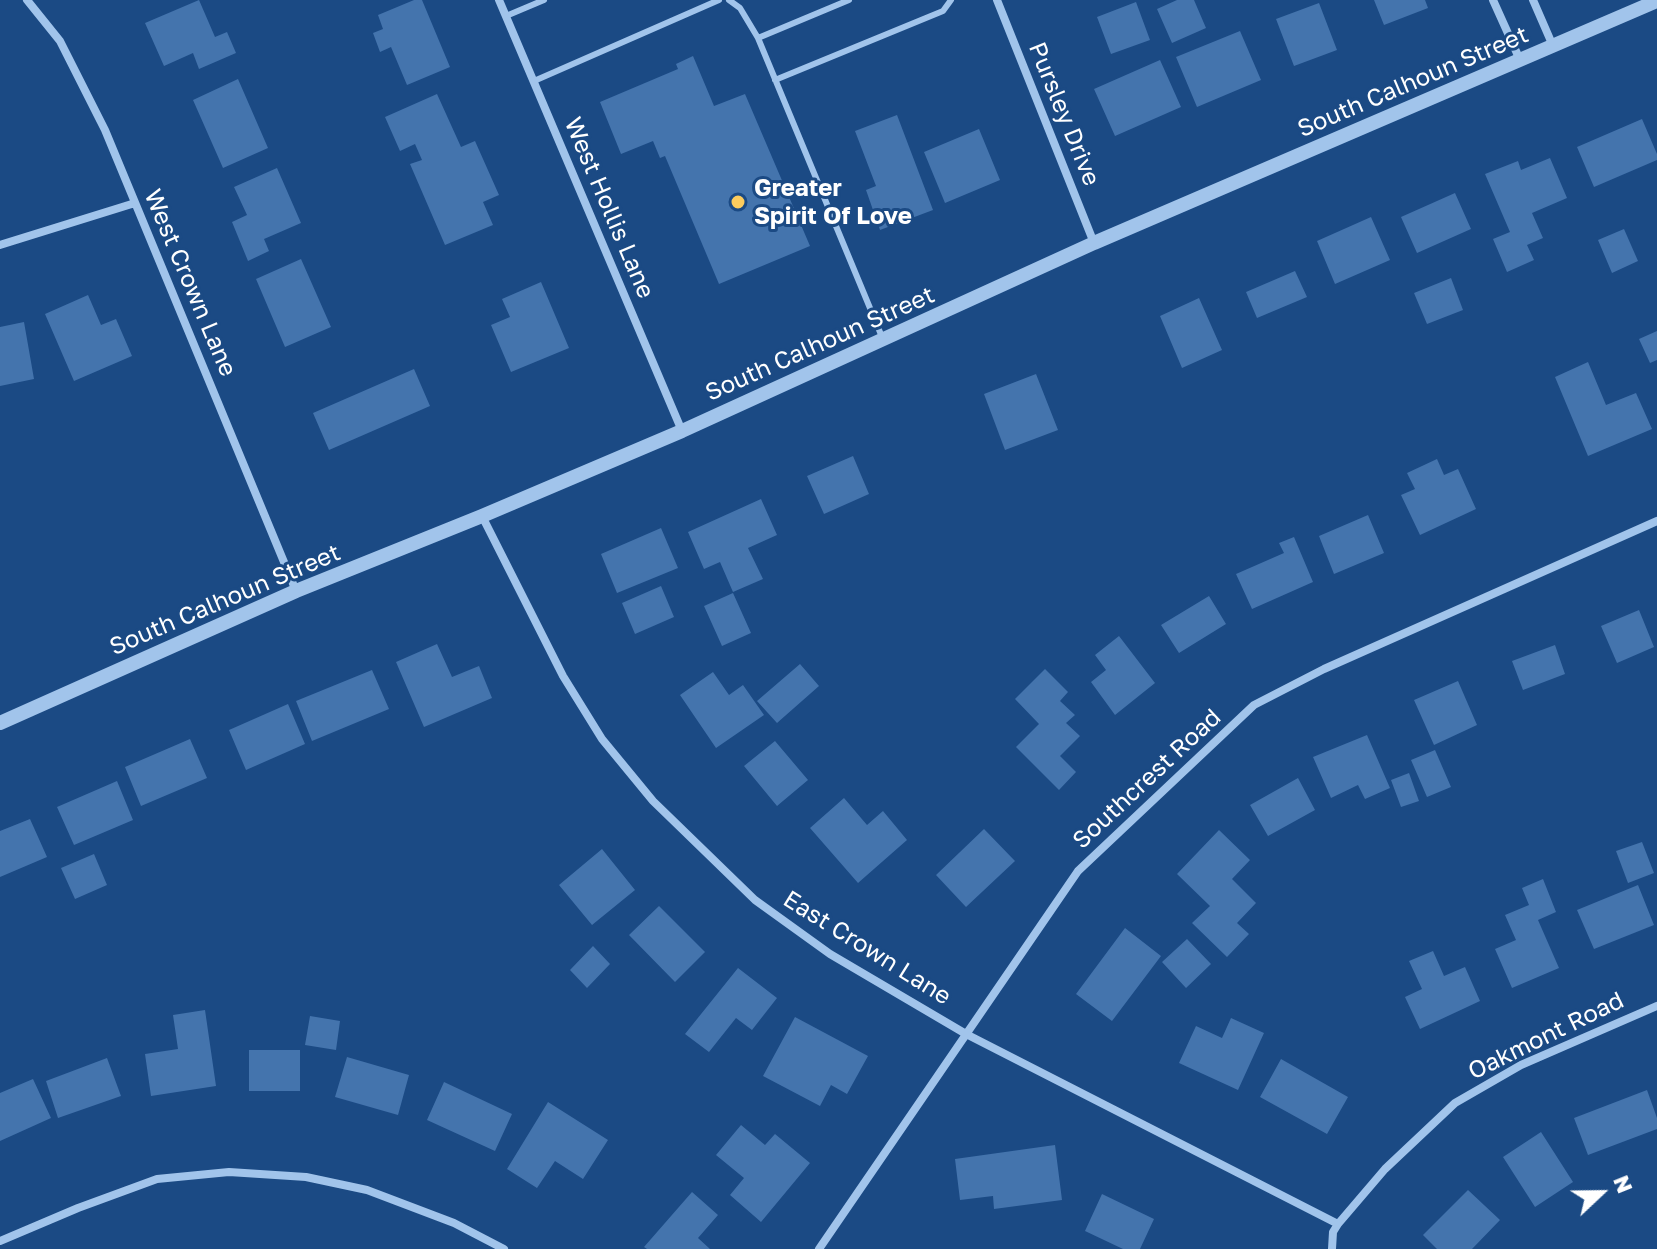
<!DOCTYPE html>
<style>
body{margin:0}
#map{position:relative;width:1657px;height:1249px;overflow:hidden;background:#1b4a84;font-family:"Golos Text",sans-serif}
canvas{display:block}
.north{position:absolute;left:1561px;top:1153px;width:80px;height:80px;-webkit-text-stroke:6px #1b4a84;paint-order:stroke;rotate:68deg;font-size:22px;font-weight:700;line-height:32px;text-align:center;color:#fff}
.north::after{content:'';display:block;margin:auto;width:28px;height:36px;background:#fff;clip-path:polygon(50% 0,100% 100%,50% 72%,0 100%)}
</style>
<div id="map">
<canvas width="1657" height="1249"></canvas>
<div class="north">N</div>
</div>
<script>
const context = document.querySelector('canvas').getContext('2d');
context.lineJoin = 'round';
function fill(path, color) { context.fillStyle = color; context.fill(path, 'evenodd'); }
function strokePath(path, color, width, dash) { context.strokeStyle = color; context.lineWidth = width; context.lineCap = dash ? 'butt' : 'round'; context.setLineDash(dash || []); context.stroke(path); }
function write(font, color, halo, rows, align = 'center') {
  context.font = font + ' "Golos Text",sans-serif'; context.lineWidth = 6; context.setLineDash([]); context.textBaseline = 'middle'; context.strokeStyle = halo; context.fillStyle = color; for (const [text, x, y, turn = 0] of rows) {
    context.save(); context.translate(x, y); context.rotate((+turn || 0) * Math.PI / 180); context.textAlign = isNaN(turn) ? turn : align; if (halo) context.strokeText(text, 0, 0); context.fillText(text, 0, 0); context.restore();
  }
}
fill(new Path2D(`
 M 199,0 L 215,37 L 227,32 L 236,53 L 199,69 L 193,53 L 164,66 L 145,23 Z
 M 414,0 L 422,0 L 450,67 L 407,85 L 391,47 L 380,52 L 373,33 L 383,29 L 378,15 Z
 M 1177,0 L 1194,0 L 1206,28 L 1172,43 L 1157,9 Z
 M 1374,0 L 1425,0 L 1428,8 L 1384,25 Z
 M 1136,2 L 1150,40 L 1111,54 L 1097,17 Z
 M 1319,3 L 1337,50 L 1294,66 L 1276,19 Z
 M 1240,31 L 1261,80 L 1197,107 L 1176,57 Z
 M 693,56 L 714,106 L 745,94 L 810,246 L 719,284 L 665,156 L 660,158 L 653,141 L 621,154 L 600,102 L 678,69 L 676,64 Z
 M 1160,60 L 1181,107 L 1115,136 L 1094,89 Z
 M 238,79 L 268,148 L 223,168 L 193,100 Z
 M 437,94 L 461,147 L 475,141 L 499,195 L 483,202 L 493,225 L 445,245 L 410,164 L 422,160 L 415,144 L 400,151 L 385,117 Z
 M 897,115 L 933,210 L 880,230 L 866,190 L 876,186 L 855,131 Z
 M 1642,119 L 1657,154 L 1657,160 L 1594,187 L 1577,147 Z
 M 979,129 L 1000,180 L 945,203 L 924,152 Z
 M 1550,158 L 1567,198 L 1532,213 L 1543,238 L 1527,245 L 1534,260 L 1507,272 L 1493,239 L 1510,232 L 1485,174 L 1518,161 L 1521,170 Z
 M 277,168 L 301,223 L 264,239 L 269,251 L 248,261 L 232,222 L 247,215 L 234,187 Z
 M 1455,193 L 1471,229 L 1417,253 L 1401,217 Z
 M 1371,217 L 1390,260 L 1335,284 L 1317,241 Z
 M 1624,229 L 1638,261 L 1612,273 L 1598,240 Z
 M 301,259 L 331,327 L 285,347 L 256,279 Z
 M 1295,271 L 1307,297 L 1257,318 L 1246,292 Z
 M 1451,278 L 1463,310 L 1427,324 L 1414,293 Z
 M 541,282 L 569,348 L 511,372 L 491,325 L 510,317 L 502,299 Z
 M 88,295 L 101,325 L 116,319 L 132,356 L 74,381 L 45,314 Z
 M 1199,298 L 1222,350 L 1182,368 L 1160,316 Z
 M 24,322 L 34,379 L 0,386 L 0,327 Z
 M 1657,331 L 1657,360 L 1650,363 L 1639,339 Z
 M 1588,362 L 1606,405 L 1636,393 L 1652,429 L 1588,456 L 1555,377 Z
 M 414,369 L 430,406 L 329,450 L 313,413 Z
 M 1036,374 L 1058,430 L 1005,450 L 984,394 Z
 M 853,456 L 869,494 L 824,514 L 807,476 Z
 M 1437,459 L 1444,475 L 1458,469 L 1476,509 L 1420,535 L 1401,495 L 1415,489 L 1407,473 Z
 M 761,499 L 777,535 L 748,548 L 763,579 L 733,592 L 720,562 L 704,569 L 688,532 Z
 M 1368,515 L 1384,553 L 1334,574 L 1319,536 Z
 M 661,528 L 678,568 L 617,593 L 601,554 Z
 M 1294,537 L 1313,582 L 1252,609 L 1236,574 L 1284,553 L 1279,543 Z
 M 661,586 L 674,617 L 635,634 L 622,603 Z
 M 733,593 L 751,633 L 722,646 L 704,606 Z
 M 1209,596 L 1226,624 L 1179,653 L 1161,625 Z
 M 1639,610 L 1654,647 L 1617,663 L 1601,626 Z
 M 1119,636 L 1155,683 L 1115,715 L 1091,682 L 1106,670 L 1095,655 Z
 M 437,644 L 452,677 L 479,666 L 492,698 L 424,727 L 396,662 Z
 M 1555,645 L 1565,674 L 1523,690 L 1512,661 Z
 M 800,664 L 819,686 L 777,723 L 757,701 Z
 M 1045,669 L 1068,692 L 1060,701 L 1075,715 L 1066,723 L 1080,736 L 1060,756 L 1076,772 L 1059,790 L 1016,747 L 1039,724 L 1015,699 Z
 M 372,670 L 389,709 L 312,741 L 296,701 Z
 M 713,672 L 729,695 L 743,685 L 764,715 L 716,748 L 680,695 Z
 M 1458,681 L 1477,725 L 1434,745 L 1414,700 Z
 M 288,704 L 305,744 L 246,770 L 229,730 Z
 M 1367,735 L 1390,788 L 1365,799 L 1358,785 L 1331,798 L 1313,757 Z
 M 190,739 L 207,778 L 141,806 L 125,767 Z
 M 775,741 L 808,780 L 777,806 L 744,766 Z
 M 1435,750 L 1451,787 L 1427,797 L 1411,760 Z
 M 1409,773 L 1419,801 L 1401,807 L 1391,780 Z
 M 1298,778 L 1315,810 L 1268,836 L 1250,805 Z
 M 117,781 L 133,820 L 74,845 L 57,807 Z
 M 844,798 L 867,825 L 883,811 L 907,840 L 858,883 L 810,828 Z
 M 30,819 L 47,857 L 0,877 L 0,831 Z
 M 984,829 L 1015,861 L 966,907 L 936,875 Z
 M 1219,830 L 1250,860 L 1232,879 L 1256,903 L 1237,923 L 1249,934 L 1227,957 L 1192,923 L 1210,906 L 1177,874 Z
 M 1642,842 L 1654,873 L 1628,883 L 1616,851 Z
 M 602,849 L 635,890 L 592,925 L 559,885 Z
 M 94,854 L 107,885 L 75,899 L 61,868 Z
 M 1543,879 L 1556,912 L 1538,920 L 1559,968 L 1512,988 L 1495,949 L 1516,940 L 1505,915 L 1529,905 L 1522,888 Z
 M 1638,885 L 1654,925 L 1594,949 L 1577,910 Z
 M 659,906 L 705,952 L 675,982 L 629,935 Z
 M 1125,928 L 1161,956 L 1112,1021 L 1076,994 Z
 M 1187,939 L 1211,964 L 1186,988 L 1162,962 Z
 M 593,946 L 610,964 L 587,988 L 570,970 Z
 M 1433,951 L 1444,976 L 1465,967 L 1480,1001 L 1420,1029 L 1405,997 L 1422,989 L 1409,961 Z
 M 738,968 L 777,998 L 752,1030 L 736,1018 L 709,1052 L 685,1034 Z
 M 205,1010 L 216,1086 L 151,1096 L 145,1054 L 178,1049 L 173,1015 Z
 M 310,1016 L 340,1021 L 336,1050 L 305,1045 Z
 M 795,1017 L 868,1056 L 847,1094 L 831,1085 L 820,1106 L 763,1076 Z
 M 1231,1018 L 1264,1033 L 1238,1090 L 1179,1063 L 1196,1026 L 1222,1038 Z
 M 249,1050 L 300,1050 L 300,1091 L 249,1091 Z
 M 347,1057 L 409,1075 L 398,1115 L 335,1097 Z
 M 107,1058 L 121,1096 L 58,1118 L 46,1081 Z
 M 1281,1059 L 1348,1097 L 1327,1134 L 1260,1097 Z
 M 33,1079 L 51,1118 L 0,1141 L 0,1093 Z
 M 444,1082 L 512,1114 L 495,1151 L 427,1120 Z
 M 1647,1090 L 1657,1118 L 1657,1129 L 1588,1155 L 1574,1118 Z
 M 548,1102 L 608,1140 L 583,1179 L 555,1161 L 537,1188 L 507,1169 Z
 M 741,1125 L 765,1145 L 775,1134 L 810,1163 L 761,1222 L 730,1195 L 744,1178 L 716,1155 Z
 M 1541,1132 L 1573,1182 L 1535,1207 L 1503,1157 Z
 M 1055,1145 L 1062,1200 L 994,1209 L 993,1196 L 960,1200 L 955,1159 Z
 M 1468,1190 L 1500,1220 L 1472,1249 L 1437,1249 L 1423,1235 Z
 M 692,1192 L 718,1215 L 698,1238 L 710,1249 L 647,1249 L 644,1247 Z
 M 1102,1194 L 1154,1219 L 1140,1249 L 1123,1249 L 1085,1231 Z`), '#4474ad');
strokePath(new Path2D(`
 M 729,0 L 740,8 L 758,38 L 882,337
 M 506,16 L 544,0
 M 758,38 L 849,0
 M 775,80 L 943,11 L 951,0
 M 534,81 L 719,0`), '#a1c4eb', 6);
strokePath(new Path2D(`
 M 27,0 L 60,41 L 105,130 L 296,591
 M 499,0 L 682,431
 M 997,0 L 1094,243
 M 1493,0 L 1520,60
 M 1533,0 L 1553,46
 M 0,245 L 135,203
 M 482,516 L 563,676 L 602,739 L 653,801 L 755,900 L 830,954 L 966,1034 L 1338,1224
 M 0,1241 L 78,1208 L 157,1179 L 229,1172 L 306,1177 L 367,1190 L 454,1223 L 504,1249
 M 819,1249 L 1078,871 L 1254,705 L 1324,669 L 1657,521
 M 1332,1249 L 1333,1232 L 1338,1224 L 1385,1169 L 1455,1103 L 1521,1065 L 1657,1006`), '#a1c4eb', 8);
strokePath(new Path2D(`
 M 0,723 L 296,591 L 482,516 L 682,431 L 1094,243 L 1657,1`), '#a1c4eb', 14);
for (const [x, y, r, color] of [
 [738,202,8,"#fccc5e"]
]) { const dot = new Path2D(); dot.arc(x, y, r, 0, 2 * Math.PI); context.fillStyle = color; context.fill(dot); strokePath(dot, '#1b4a84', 3); }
write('24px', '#fff', '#1b4a84', [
 ["South Calhoun Street",1413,82,-23],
 ["Pursley Drive",1064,114,68],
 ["West Hollis Lane",609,208,67],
 ["West Crown Lane",190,283,67],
 ["South Calhoun Street",820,344,-24],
 ["South Calhoun Street",225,600,-23],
 ["Southcrest Road",1147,779,-43],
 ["East Crown Lane",867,948,32],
 ["Oakmont Road",1546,1036,-26]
]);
write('bold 24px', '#fff', '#1b4a84', [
 ["Greater",754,188],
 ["Spirit Of Love",754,216]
], 'left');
</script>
